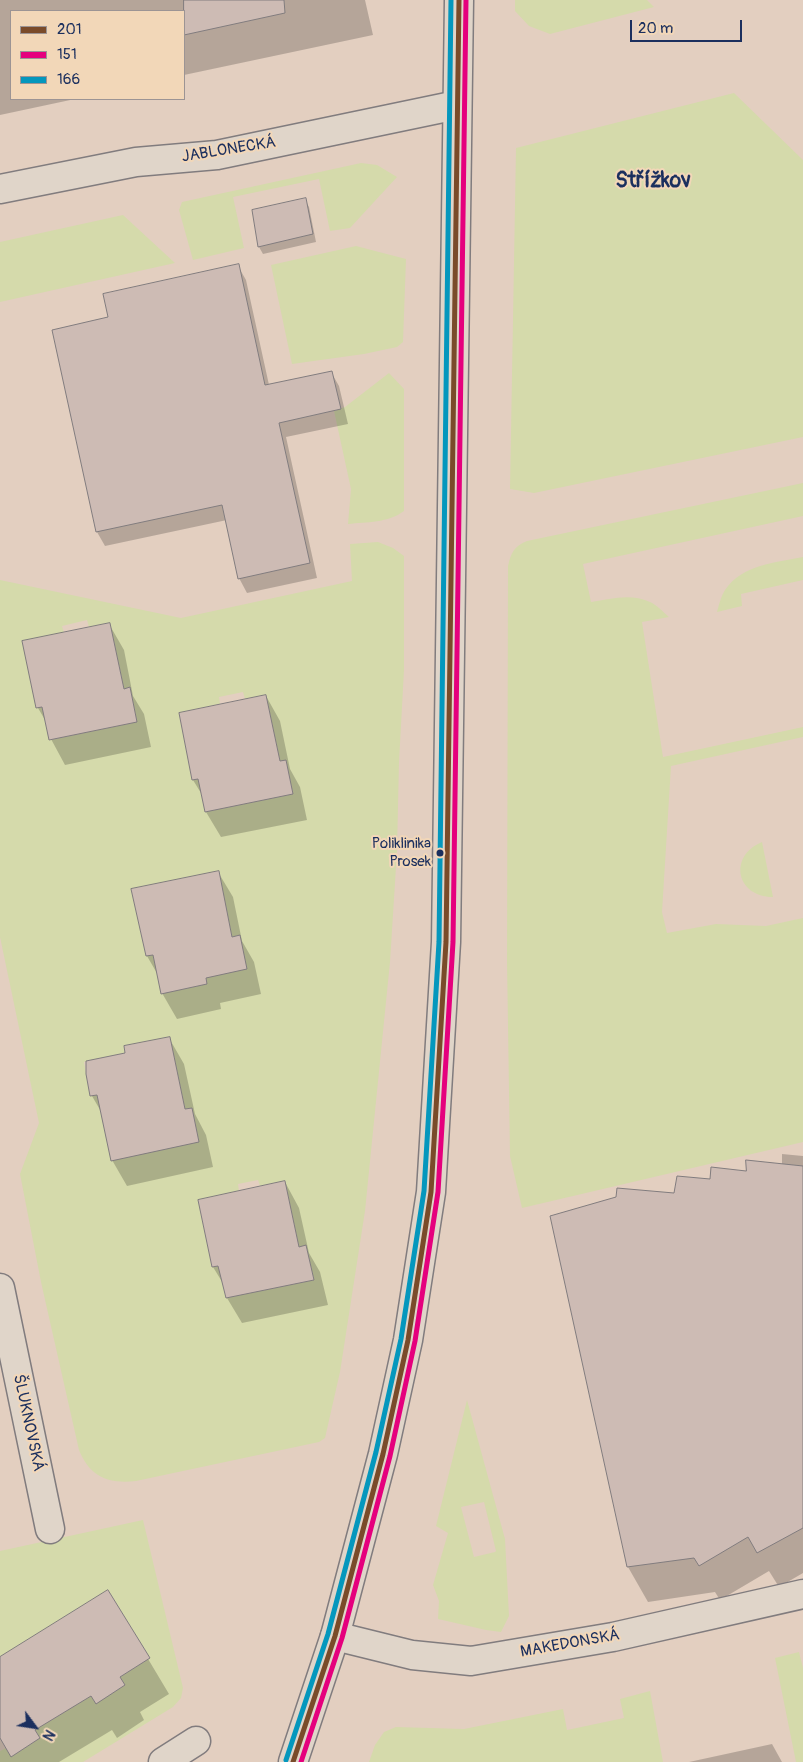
<!DOCTYPE html>
<meta charset="utf-8">
<style>
body{margin:0}
#map{position:relative;width:803px;height:1762px;overflow:hidden;background:#e3cfc0;font-family:Pangolin,sans-serif}
canvas{display:block}
.legend{position:absolute;left:10px;top:10px;width:175px;height:90px;box-sizing:border-box;background:#f2d7b8;border:1px solid #9c9494;margin:0;padding:6px 9px;list-style:none;font-size:15px;color:#1b2f5e}
.legend li{display:flex;align-items:center;gap:10px;height:25px}
.legend b{width:25px;border:1px solid #9c9494}
.north{position:absolute;left:10px;top:1702px;width:50px;height:50px;-webkit-text-stroke:4px #f2d7b8;paint-order:stroke;rotate:121deg;font-size:14px;font-weight:700;line-height:20px;text-align:center;color:#1b2f5e}
.north::after{content:'';display:block;margin:auto;width:18px;height:22px;background:#1b2f5e;clip-path:polygon(50% 0,100% 100%,50% 72%,0 100%)}
.scale{position:absolute;left:630px;top:20px;width:112px;height:22px;box-sizing:border-box;border:2px solid #1b2f5e;border-top:0;padding-left:6px;font-size:15px;line-height:18px;white-space:nowrap;color:#1b2f5e;-webkit-text-stroke:4px #f2d7b8;paint-order:stroke}
</style>
<div id="map">
<canvas width="803" height="1762"></canvas>
<ul class="legend">
<li><b style="height:6px;background:#7a4b2a"></b>201</li>
<li><b style="height:6px;background:#e5007d"></b>151</li>
<li><b style="height:6px;background:#0497bd"></b>166</li>
</ul>
<div class="north">N</div>
<div class="scale">20 m</div>
</div>
<script>
const context = document.querySelector('canvas').getContext('2d');
context.lineJoin = 'round';
function fill(path, color) { context.fillStyle = color; context.fill(path, 'evenodd'); }
function strokePath(path, color, width, dash) { context.strokeStyle = color; context.lineWidth = width; context.lineCap = dash ? 'butt' : 'round'; context.setLineDash(dash || []); context.stroke(path); }
function write(font, color, halo, rows, align = 'center') {
  context.font = font + ' Pangolin,sans-serif'; context.lineWidth = 4; context.setLineDash([]); context.textBaseline = 'middle'; context.strokeStyle = halo; context.fillStyle = color; for (const [text, x, y, turn = 0] of rows) {
    context.save(); context.translate(x, y); context.rotate((+turn || 0) * Math.PI / 180); context.textAlign = isNaN(turn) ? turn : align; if (halo) context.strokeText(text, 0, 0); context.fillText(text, 0, 0); context.restore();
  }
}
fill(new Path2D(`
 M 515,0 L 647,0 L 654,7 L 550,34 L 529,26 L 515,11 Z
 M 734,93 L 803,160 L 803,437 L 534,493 L 510,489 L 516,148 Z
 M 361,163 L 377,165 L 397,177 L 350,228 L 330,231 L 319,179 L 233,197 L 244,248 L 193,260 L 179,210 L 182,202 Z
 M 123,215 L 175,263 L 0,302 L 0,242 Z
 M 356,246 L 406,259 L 403,342 L 397,347 L 364,354 L 292,364 L 271,265 Z
 M 389,373 L 404,389 L 404,511 C 388,523 367,522 348,524 L 351,489 L 334,411 L 345,407 Z
 M 803,483 L 803,516 L 583,564 L 591,602 C 611,599 630,593 650,602 C 657,605 663,612 669,617 L 642,622 L 663,757 L 803,727 L 803,737 L 671,766 L 662,912 L 667,933 L 716,924 L 766,926 L 803,918 L 803,1142 L 522,1208 L 510,1156 L 507,961 L 508,566 C 511,553 514,546 527,541 Z
 M 378,542 L 393,548 L 404,556 L 404,670 L 399,762 L 397,851 L 390,962 L 365,1211 L 340,1372 L 325,1438 L 319,1442 L 136,1481 C 108,1484 90,1477 79,1450 L 41,1282 L 20,1174 L 39,1123 L 0,937 L 0,580 L 181,618 L 352,581 L 350,544 ZM 87,620 L 89,627 L 110,623 L 124,689 L 130,688 L 137,722 L 50,740 L 42,707 L 36,708 L 64,633 L 62,626 ZM 243,692 L 245,699 L 266,695 L 280,761 L 286,760 L 293,794 L 205,812 L 198,779 L 192,780 L 179,713 L 220,704 L 219,697 ZM 219,871 L 232,937 L 240,935 L 206,978 L 207,984 L 178,990 L 160,988 L 153,955 L 146,956 L 131,889 ZM 148,1041 L 171,1043 L 185,1109 L 192,1108 L 199,1142 L 97,1095 L 90,1096 L 84,1062 L 125,1053 L 124,1046 ZM 258,1180 L 260,1186 L 285,1181 L 299,1247 L 306,1246 L 314,1280 L 226,1298 L 218,1266 L 212,1267 L 198,1200 L 239,1191 L 238,1184 Z
 M 803,557 L 803,580 L 741,594 L 742,606 L 717,612 C 719,605 721,596 725,590 C 743,564 775,563 803,557 Z
 M 762,842 L 773,897 C 736,897 728,856 762,842 Z
 M 467,1400 L 505,1539 L 509,1616 L 501,1632 L 486,1630 L 438,1619 L 439,1601 L 433,1585 L 448,1533 L 436,1526 ZM 484,1502 L 496,1551 L 495,1552 L 474,1557 L 461,1507 Z
 M 143,1520 L 183,1688 L 181,1698 L 173,1707 L 83,1762 L 0,1762 L 0,1751 L 6,1748 L 12,1756 L 40,1738 L 35,1730 L 91,1696 L 96,1703 L 125,1685 L 120,1677 L 150,1658 L 108,1590 L 0,1657 L 0,1551 Z
 M 799,1652 L 803,1668 L 803,1762 L 796,1762 L 775,1658 Z
 M 650,1691 L 663,1762 L 369,1762 L 375,1745 L 384,1732 L 396,1727 L 464,1729 L 563,1709 L 567,1730 L 624,1718 L 620,1699 Z`), '#d5daab');
fill(new Path2D(`
 M 0,0 L 365,0 L 373,35 L 184,75 L 184,11 L 11,11 L 11,99 L 75,99 L 0,115 Z
 M 305,200 L 309,207 L 316,242 L 263,254 L 259,247 L 253,211 Z
 M 238,266 L 246,280 L 269,385 L 331,372 L 339,386 L 348,424 L 286,437 L 317,578 L 247,593 L 239,578 L 227,520 L 105,546 L 97,532 L 110,318 Z
 M 109,624 L 124,650 L 133,696 L 144,714 L 151,747 L 65,765 L 51,739 L 48,725 L 38,708 L 24,642 Z
 M 266,696 L 280,721 L 290,769 L 300,787 L 307,820 L 221,837 L 206,812 L 204,798 L 193,780 Z
 M 218,872 L 233,897 L 242,941 L 254,962 L 261,994 L 220,1003 L 221,1009 L 177,1019 L 162,993 L 158,975 L 147,956 L 133,890 Z
 M 169,1038 L 184,1064 L 195,1114 L 206,1135 L 213,1167 L 127,1186 L 112,1160 L 103,1115 L 92,1096 L 87,1074 L 127,1054 Z
 M 782,1154 L 803,1156 L 803,1573 L 779,1587 L 769,1571 L 720,1600 L 715,1592 L 648,1602 L 628,1567 L 675,1195 L 712,1180 L 782,1165 Z
 M 285,1182 L 299,1208 L 309,1253 L 320,1272 L 328,1305 L 242,1323 L 227,1298 L 224,1285 L 213,1267 Z
 M 108,1592 L 169,1694 L 140,1712 L 144,1720 L 117,1738 L 112,1730 L 59,1762 L 0,1762 L 0,1659 Z
 M 772,1744 L 782,1762 L 689,1762 Z`), '#0003');
const building = new Path2D(`
 M 184,0 L 284,0 L 285,13 L 184,35 Z
 M 306,198 L 313,234 L 258,247 L 252,210 Z
 M 239,264 L 265,385 L 332,371 L 341,409 L 279,423 L 310,563 L 238,579 L 222,505 L 96,532 L 52,330 L 108,317 L 103,294 Z
 M 110,623 L 124,689 L 130,687 L 137,722 L 49,740 L 42,707 L 36,708 L 22,641 Z
 M 266,695 L 280,761 L 286,760 L 293,794 L 205,812 L 198,779 L 192,780 L 179,713 Z
 M 219,871 L 232,937 L 240,935 L 247,969 L 206,978 L 207,984 L 161,994 L 153,955 L 146,956 L 131,889 Z
 M 170,1037 L 185,1109 L 192,1108 L 199,1142 L 111,1161 L 97,1095 L 90,1096 L 86,1074 L 86,1061 L 125,1053 L 124,1046 Z
 M 746,1160 L 803,1166 L 803,1528 L 757,1553 L 748,1537 L 699,1566 L 694,1558 L 627,1567 L 550,1216 L 616,1197 L 617,1188 L 674,1193 L 677,1176 L 710,1179 L 711,1167 L 746,1171 Z
 M 285,1181 L 299,1247 L 306,1245 L 314,1280 L 226,1298 L 218,1266 L 212,1267 L 198,1200 Z
 M 108,1590 L 150,1658 L 120,1677 L 125,1685 L 96,1704 L 91,1696 L 35,1730 L 40,1738 L 11,1757 L 0,1738 L 0,1657 Z`);
fill(building, '#cdbbb4');
strokePath(building, '#817c7e', 1);
const street = new Path2D(`
 M 0,189 L 136,162 L 217,155 L 457,105
 M 0,1288 L 50,1529
 M 335,1636 L 412,1655 L 471,1661 L 613,1637 L 803,1594
 M 163,1762 L 196,1741`);
const secondary = new Path2D(`
 M 293,1762 L 335,1636 L 383,1454 L 408,1340 L 431,1192 L 446,942 L 459,0`);
strokePath(street, '#817c7e', 31);
strokePath(secondary, '#817c7e', 31);
strokePath(street, '#e0d5c9', 28);
strokePath(secondary, '#e0d5c9', 28);
strokePath(new Path2D(`
 M 293,1762 L 335,1636 L 383,1454 L 408,1340 L 431,1192 L 446,942 L 459,0`), '#7a4b2a', 5);
strokePath(new Path2D(`
 M 301,1762 L 342,1638 L 390,1456 L 415,1341 L 438,1192 L 453,942 L 466,0`), '#e5007d', 5);
strokePath(new Path2D(`
 M 286,1760 L 328,1634 L 376,1452 L 401,1339 L 424,1191 L 439,942 L 451,0`), '#0497bd', 5);
for (const [x, y, r, color] of [
 [440,853,4.5,"#1b2f5e"]
]) { const dot = new Path2D(); dot.arc(x, y, r, 0, 2 * Math.PI); context.fillStyle = color; context.fill(dot); strokePath(dot, '#f2d7b8', 2); }
write('15px', '#1b2f5e', '#f2d7b8', [
 ["Poliklinika",431,844],
 ["Prosek",431,862]
], 'right');
write('16px', '#1b2f5e', '#f2d7b8', [
 ["JABLONECKÁ",229,150,-9],
 ["ŠLUKNOVSKÁ",28,1423,78],
 ["MAKEDONSKÁ",570,1644,-10]
]);
write('bold 21px', '#1b2f5e', '#f2d7b8', [
 ["Střížkov",653,182]
]);
</script>
